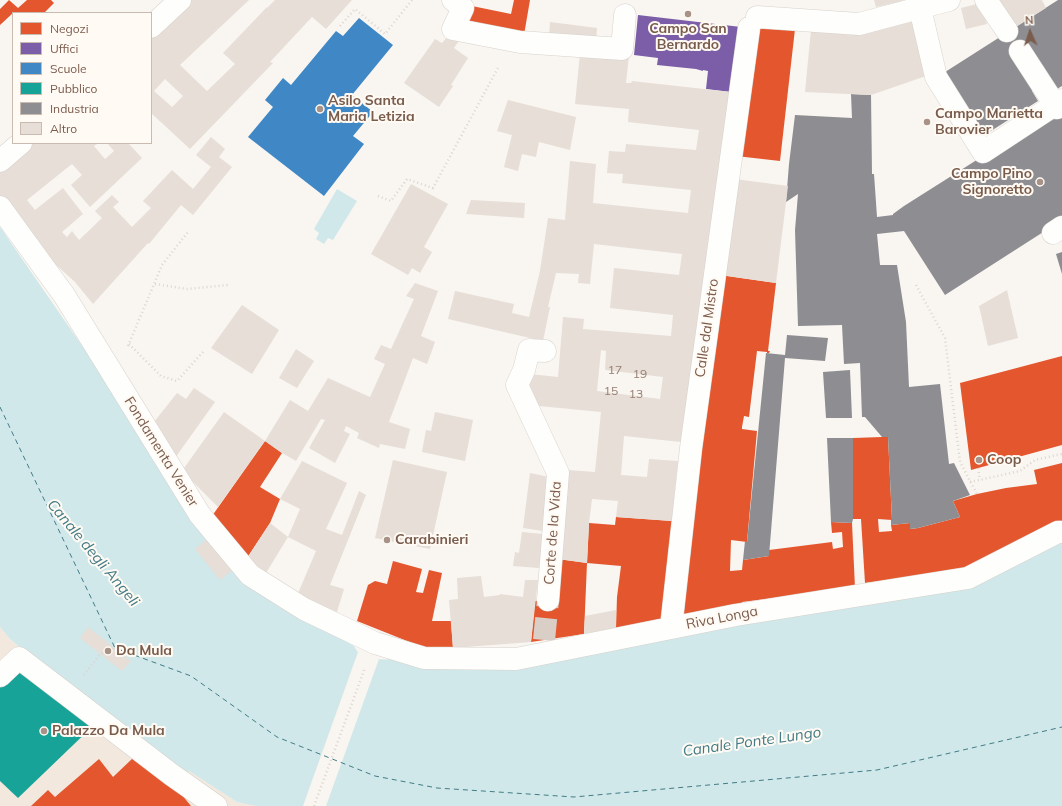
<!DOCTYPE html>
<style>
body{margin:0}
#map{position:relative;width:1062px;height:806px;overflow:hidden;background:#f9f5f0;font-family:Mulish,sans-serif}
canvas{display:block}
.legend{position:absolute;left:12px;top:12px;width:140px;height:132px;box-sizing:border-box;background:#fffaf3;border:1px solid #cabbb1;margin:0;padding:5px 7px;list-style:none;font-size:12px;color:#7a5c4d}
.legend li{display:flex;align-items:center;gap:8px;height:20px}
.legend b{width:20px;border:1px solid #cabbb1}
.north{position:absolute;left:1010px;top:12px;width:40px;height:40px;-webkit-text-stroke:3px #fffaf3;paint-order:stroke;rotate:357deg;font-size:11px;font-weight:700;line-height:16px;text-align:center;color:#7a5c4d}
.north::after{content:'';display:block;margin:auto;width:14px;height:18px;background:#7a5c4d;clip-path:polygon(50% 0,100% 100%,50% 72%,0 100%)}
</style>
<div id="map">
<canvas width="1062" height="806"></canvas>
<ul class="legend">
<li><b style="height:11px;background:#e4572e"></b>Negozi</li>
<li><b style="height:11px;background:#7b5ea7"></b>Uffici</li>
<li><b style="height:11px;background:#3f88c5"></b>Scuole</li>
<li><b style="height:11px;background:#17a398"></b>Pubblico</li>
<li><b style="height:11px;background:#8d8d92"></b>Industria</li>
<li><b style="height:11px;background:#e6ded7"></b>Altro</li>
</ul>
<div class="north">N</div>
</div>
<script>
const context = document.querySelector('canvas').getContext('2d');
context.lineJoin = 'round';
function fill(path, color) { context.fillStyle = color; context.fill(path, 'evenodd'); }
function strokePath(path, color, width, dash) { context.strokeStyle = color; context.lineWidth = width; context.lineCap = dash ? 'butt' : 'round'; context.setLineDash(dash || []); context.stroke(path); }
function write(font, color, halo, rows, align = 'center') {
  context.font = font + ' Mulish,sans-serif'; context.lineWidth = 4; context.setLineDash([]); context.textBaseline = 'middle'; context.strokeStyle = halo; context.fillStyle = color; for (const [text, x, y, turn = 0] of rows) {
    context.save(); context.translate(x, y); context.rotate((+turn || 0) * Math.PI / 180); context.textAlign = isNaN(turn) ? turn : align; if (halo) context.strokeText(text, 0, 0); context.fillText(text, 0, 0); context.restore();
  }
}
fill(new Path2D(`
 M 0,627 L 10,639 L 73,690 L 187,773 L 189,771 L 237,802 L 256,806 L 0,806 Z`), '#f2e8de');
fill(new Path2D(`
 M 337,189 L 357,201 L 333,240 L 328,238 L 324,244 L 316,239 L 319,233 L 314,229 Z
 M 0,227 L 87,353 L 184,507 L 318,626 L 354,646 C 355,648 356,650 358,652 C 364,657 382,661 389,659 L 505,669 L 1062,542 L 1062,806 L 256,806 L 237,802 L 189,771 L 187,774 L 73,690 L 10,639 L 0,627 Z`), '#d0e8ea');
fill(new Path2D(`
 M 358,652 L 379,659 L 326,806 L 303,806 Z`), '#f9f5f0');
fill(new Path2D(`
 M 9,0 L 18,8 L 27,0 L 51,0 L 54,3 L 44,13 L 13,13 L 0,25 L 0,9 Z
 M 514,0 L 530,0 L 524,35 L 462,25 L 472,6 L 511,14 Z
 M 755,28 L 795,29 L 780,161 L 736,156 Z
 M 720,275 L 776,283 L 768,351 L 770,351 L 769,353 L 767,353 L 767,352 L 757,351 L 749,417 L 744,416 L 742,427 L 742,429 L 757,431 L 747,542 L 731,540 L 730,571 L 742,570 L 743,560 L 769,556 L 769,550 L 832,542 L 833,549 L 843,547 L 842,532 L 832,533 L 831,522 L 852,523 L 855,588 L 742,602 L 741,608 L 678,618 Z
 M 1062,356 L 1062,445 L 971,470 L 960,383 Z
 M 882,437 L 888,437 L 892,520 L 878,519 L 879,532 L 892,531 L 891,525 L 910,523 L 910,529 L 918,528 L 960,517 L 953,501 L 977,494 L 1006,488 L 1037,484 L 1034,470 L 1062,463 L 1062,524 L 977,565 L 921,576 L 865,583 L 861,519 L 853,519 L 853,438 Z
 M 265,441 L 282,453 L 260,487 L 280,499 L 270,523 L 247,558 L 212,516 Z
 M 616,517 L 672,521 L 665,618 L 616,628 L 617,597 L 621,566 L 587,563 L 589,523 L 615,525 Z
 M 558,559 L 587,563 L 584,634 L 531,642 L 535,601 L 554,599 Z
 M 393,561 L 422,569 L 416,592 L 423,593 L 429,570 L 442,573 L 432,621 L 451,621 L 453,648 L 427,649 L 357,621 L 368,585 L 375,581 L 387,584 Z
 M 133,758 L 168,778 L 191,806 L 31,806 L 48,790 L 55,797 L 99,759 L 113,777 Z`), '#e4572e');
fill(new Path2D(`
 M 638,15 L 741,27 L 731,92 L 706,89 L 708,71 L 703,70 L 703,71 L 696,69 L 657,65 L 658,58 L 634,55 Z`), '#7b5ea7');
fill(new Path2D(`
 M 359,18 L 393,45 L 352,95 L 373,112 L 353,136 L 364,144 L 324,196 L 248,137 L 273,107 L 265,100 L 283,78 L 291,85 L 336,31 L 343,36 Z`), '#3f88c5');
fill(new Path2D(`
 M 22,665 L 95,724 L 18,798 L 0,781 L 0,685 Z`), '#17a398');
fill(new Path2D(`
 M 1058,0 L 1062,0 L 1062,86 L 1052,92 L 1037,88 L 1032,91 L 1038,101 L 980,138 L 942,74 Z
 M 851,94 L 871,95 L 872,174 L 874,174 L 877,217 L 893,215 L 893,214 L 904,206 L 1062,106 L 1062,220 L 945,295 L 904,231 L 877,234 L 880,265 L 897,265 L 906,322 L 909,387 L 940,384 L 949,464 L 954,463 L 970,495 L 953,501 L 960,517 L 918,528 L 910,529 L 910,523 L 891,525 L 891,520 L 892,520 L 888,437 L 882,437 L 865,417 L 862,417 L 860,363 L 844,364 L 842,325 L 798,326 L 795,230 L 798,194 L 786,202 L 789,164 L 795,115 L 852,118 Z
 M 1062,252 L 1062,274 L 1056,254 Z
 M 787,335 L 828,338 L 825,361 L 785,358 L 769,556 L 743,560 L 745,541 L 747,542 L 766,353 L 785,355 Z
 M 850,370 L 852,418 L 826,418 L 823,372 Z
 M 827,438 L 853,438 L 853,519 L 852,523 L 831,522 Z`), '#8d8d92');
strokePath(new Path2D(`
 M 0,407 L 115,648 L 191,676 L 277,737 L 375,776 L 437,788 L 574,797 L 877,770 L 1062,727`), '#437c86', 1, [5, 4]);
fill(new Path2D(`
 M 187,0 L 249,0 L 180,65 L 207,91 L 235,64 L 223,53 L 267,7 L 267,8 L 275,0 L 352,0 L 326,29 L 312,17 L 270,62 L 273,63 L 190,149 L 151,113 L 151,34 ZM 165,79 L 183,96 L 172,107 L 154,91 Z
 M 874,0 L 902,0 L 902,1 L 876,7 Z
 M 992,0 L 1042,0 L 1046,8 L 1011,30 Z
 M 981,3 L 987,24 L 966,29 L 961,8 Z
 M 913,21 L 926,76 L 871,95 L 805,92 L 811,30 L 868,33 Z
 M 550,22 L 597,28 L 596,41 L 549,38 Z
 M 447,37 L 460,39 L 454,48 L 468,58 L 451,85 L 453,86 L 439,107 L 404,83 L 435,39 L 442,43 Z
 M 580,54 L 629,56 L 626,83 L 631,83 L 632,81 L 731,92 L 681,442 L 624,436 L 621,475 L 647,477 L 649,459 L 678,461 L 672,521 L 616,517 L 618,501 L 592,499 L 589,523 L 587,563 L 558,559 L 568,470 L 595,472 L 601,412 L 529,405 L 522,383 L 530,374 L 558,377 L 563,317 L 584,319 L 583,329 L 671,336 L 673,315 L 610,308 L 614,268 L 679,275 L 682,254 L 594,244 L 590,284 L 578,283 L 579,274 L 556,273 L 548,307 L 550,307 L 543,341 L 448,319 L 455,291 L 514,304 L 512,313 L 529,317 L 540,271 L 548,218 L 565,220 L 570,161 L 596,164 L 593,203 L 688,213 L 691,190 L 622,183 L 623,174 L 607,173 L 609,151 L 625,152 L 626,144 L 696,150 L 699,130 L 628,122 L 629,109 L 575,104 ZM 601,350 L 606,351 L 605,370 L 663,377 L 660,399 L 597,391 Z
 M 508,100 L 576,117 L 570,150 L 539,142 L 536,157 L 522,154 L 518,171 L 504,167 L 512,135 L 497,131 Z
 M 211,137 L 225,149 L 219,157 L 232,167 L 193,215 L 181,205 L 149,244 L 148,243 L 93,304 L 75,282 L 55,264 L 0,197 L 0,169 L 32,143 L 98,143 L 94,146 L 105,159 L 114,151 L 107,143 L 128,143 L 142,158 L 90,207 L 71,185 L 82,175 L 72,164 L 27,200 L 35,210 L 63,188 L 83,214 L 62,232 L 67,237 L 72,231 L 79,240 L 102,218 L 95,211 L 112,195 L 119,202 L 113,207 L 132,227 L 151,208 L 143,201 L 172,170 L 193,189 L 211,167 L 196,155 Z
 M 735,179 L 788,186 L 776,283 L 720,275 Z
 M 411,184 L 448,204 L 424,247 L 432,252 L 420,273 L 412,268 L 408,275 L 371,254 Z
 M 471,200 L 525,203 L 524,218 L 466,214 Z
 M 415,283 L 438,291 L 421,336 L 435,342 L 427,364 L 413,358 L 389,422 L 410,429 L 405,449 L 380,444 L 379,448 L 357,438 L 359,433 L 346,426 L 344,431 L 350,434 L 335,463 L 309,448 L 325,420 L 321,419 L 296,461 L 282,453 L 265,441 L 290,400 L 308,411 L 328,378 L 370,397 L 385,364 L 374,359 L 381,345 L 391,349 L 414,299 L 406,296 Z
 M 1007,290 L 1018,338 L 988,346 L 979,306 Z
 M 242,305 L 279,330 L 252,374 L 211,348 Z
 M 296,349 L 314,361 L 297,388 L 279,378 Z
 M 194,388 L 215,402 L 175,458 L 154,422 L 177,393 L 186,399 Z
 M 224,412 L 265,441 L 218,507 L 182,471 Z
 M 435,412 L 473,420 L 465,461 L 422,452 L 426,430 L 431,431 Z
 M 393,460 L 447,472 L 430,549 L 375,538 Z
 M 302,461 L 347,483 L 326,529 L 342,535 L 359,491 L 366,495 L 330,585 L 344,589 L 337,612 L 296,598 L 316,551 L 288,537 L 300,509 L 280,499 Z
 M 530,473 L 549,477 L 543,531 L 523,528 Z
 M 270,523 L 288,537 L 266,573 L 247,558 Z
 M 522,532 L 543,534 L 539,568 L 513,566 L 515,552 L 519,553 Z
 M 211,536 L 236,567 L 220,580 L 195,549 Z
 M 481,576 L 484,597 L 500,595 L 500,594 L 523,597 L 525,580 L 538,580 L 531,642 L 453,648 L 449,600 L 458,599 L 457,578 Z
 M 616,610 L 616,628 L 584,634 L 585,616 Z
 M 88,627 L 131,661 L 122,671 L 80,638 Z`), '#e6ded7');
strokePath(new Path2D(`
 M 544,640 L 548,600`), '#d9cfc7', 22, [22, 11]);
const street = new Path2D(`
 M 453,0 L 463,8 L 453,29 L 520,42 L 622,49 L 625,15
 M 986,0 L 1007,31
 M 920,8 L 936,77 L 983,152 L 1062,100
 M 757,17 L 859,24 L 949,0
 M 151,27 L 180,0
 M 1020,51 L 1057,108
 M 0,161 L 21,143
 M 0,207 L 64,295 L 200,515 L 250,575 L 304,609 L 375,643 L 424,658 L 516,659 L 736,615 L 968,578 L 1058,532 L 1062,532
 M 1053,233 L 1062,227
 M 545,351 L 529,350 L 524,370 L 517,385 L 558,473 L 548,600
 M 671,628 L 691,448 L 749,28
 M 0,676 L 19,658 L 172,775 L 216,806`);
strokePath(street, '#d7d1cb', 23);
strokePath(new Path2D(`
 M 340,26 L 355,9 L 385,34 L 412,0
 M 378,196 L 391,201 L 407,179 L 433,188 L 499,66
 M 155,284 L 187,289 L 228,285
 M 916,285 L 945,338 L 960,462 L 977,494
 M 129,344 L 161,376 L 177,381 L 203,352
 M 128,346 L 162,265 L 188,232
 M 978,468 L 980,480
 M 970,482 L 1020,471 L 1035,460 L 1062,454
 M 84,675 L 100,654 L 115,648
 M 314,806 L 365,668`), '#dcd5d0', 2.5, [1, 3]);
strokePath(street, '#fefefd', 22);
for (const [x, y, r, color] of [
 [688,14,4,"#a69286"],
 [320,109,4,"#a69286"],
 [927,122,4,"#a69286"],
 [1040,182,4,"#a69286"],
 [979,460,4,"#a69286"],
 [387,540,4,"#a69286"],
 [108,651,4,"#a69286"],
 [44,731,4,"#a69286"]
]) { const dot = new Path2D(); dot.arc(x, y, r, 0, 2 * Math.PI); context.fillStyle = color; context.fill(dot); strokePath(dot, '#fffaf3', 1.5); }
write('12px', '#977e72', null, [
 ["17",615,370],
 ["19",640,374],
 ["15",611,391],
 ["13",636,394]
]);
write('bold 14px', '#7a5c4d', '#fffaf3', [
 ["Campo San",688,29,"center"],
 ["Bernardo",688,45,"center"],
 ["Asilo Santa",328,101],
 ["Maria Letizia",328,117],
 ["Campo Marietta",935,114],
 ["Barovier",935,130],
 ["Campo Pino",1032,174,"right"],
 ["Signoretto",1032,190,"right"],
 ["Coop",987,460],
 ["Carabinieri",395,540],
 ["Da Mula",116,651],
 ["Palazzo Da Mula",52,731]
], 'left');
write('14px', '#7a5c4d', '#fffaf3', [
 ["Calle dal Mistro",707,328,-82],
 ["Fondamenta Venier",161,452,58],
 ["Corte de la Vida",553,533,-86],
 ["Riva Longa",722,618,-11]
]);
write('italic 15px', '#437c86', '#fffaf3', [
 ["Canale degli Angeli",93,553,50],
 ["Canale Ponte Lungo",752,742,-8]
]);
</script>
